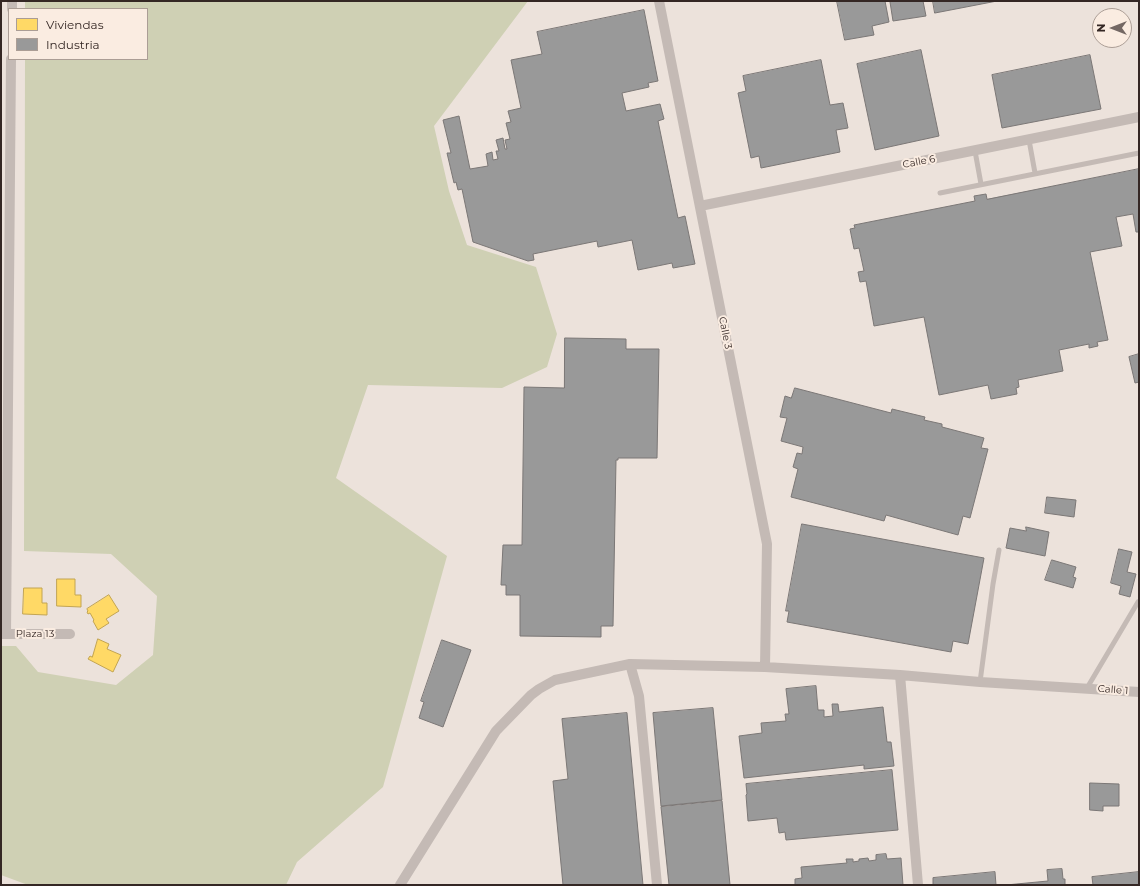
<!DOCTYPE html>
<style>
body{margin:0}
#map{position:relative;width:1140px;height:886px;overflow:hidden;background:#ece2db;font-family:Montserrat,sans-serif}
canvas{display:block}
.frame{position:absolute;inset:0;border:2px solid #342724;pointer-events:none}
.legend{position:absolute;left:8px;top:8px;width:140px;height:52px;box-sizing:border-box;background:#faece1;border:1px solid #ab9d95;margin:0;padding:5px 7px;list-style:none;font-size:12px;color:#342724}
.legend li{display:flex;align-items:center;gap:8px;height:20px}
.legend b{width:20px;border:1px solid #ab9d95}
.north{position:absolute;left:1092px;top:8px;width:40px;height:40px;box-sizing:border-box;background:#faece1;border:1px solid #ab9d95;border-radius:50%;rotate:270deg;font-size:11px;font-weight:700;line-height:16px;text-align:center;color:#342724}
.north::after{content:'';display:block;margin:auto;width:14px;height:18px;background:#746864;clip-path:polygon(50% 0,100% 100%,50% 72%,0 100%)}
</style>
<div id="map">
<canvas width="1140" height="886"></canvas>
<div class="frame"></div>
<ul class="legend">
<li><b style="height:11px;background:#ffd966"></b>Viviendas</li>
<li><b style="height:11px;background:#999"></b>Industria</li>
</ul>
<div class="north">N</div>
</div>
<script>
const context = document.querySelector('canvas').getContext('2d');
context.lineJoin = 'round';
function fill(path, color) { context.fillStyle = color; context.fill(path, 'evenodd'); }
function strokePath(path, color, width, dash) { context.strokeStyle = color; context.lineWidth = width; context.lineCap = dash ? 'butt' : 'round'; context.setLineDash(dash || []); context.stroke(path); }
function write(font, color, halo, rows, align = 'center') {
  context.font = font + ' Montserrat,sans-serif'; context.lineWidth = 4; context.setLineDash([]); context.textBaseline = 'middle'; context.strokeStyle = halo; context.fillStyle = color; for (const [text, x, y, turn = 0] of rows) {
    context.save(); context.translate(x, y); context.rotate((+turn || 0) * Math.PI / 180); context.textAlign = isNaN(turn) ? turn : align; if (halo) context.strokeText(text, 0, 0); context.fillText(text, 0, 0); context.restore();
  }
}
fill(new Path2D(`
 M 25,1 L 528,1 L 434,126 L 449,191 L 467,245 L 536,267 L 557,334 L 547,367 L 502,388 L 368,385 L 336,478 L 447,556 L 383,787 L 297,862 L 286,885 L 28,885 L 1,875 L 1,646 L 16,646 L 38,672 L 116,685 L 153,655 L 157,596 L 111,554 L 24,551 L 25,59 L 147,59 L 147,9 L 25,9 Z`), '#cfd0b4');
const homes = new Path2D(`
 M 57,579 L 75,579 L 75,595 L 81,595 L 81,607 L 57,606 Z
 M 24,588 L 42,588 L 42,603 L 47,603 L 47,615 L 23,614 Z
 M 109,595 L 119,611 L 106,619 L 109,623 L 98,630 L 93,621 L 94,620 L 90,613 L 88,614 L 87,612 L 88,611 L 87,609 Z
 M 98,639 L 109,644 L 107,649 L 121,655 L 113,672 L 88,659 L 90,656 L 92,657 Z`);
fill(homes, '#ffd966');
strokePath(homes, '#c2a452', 1);
const industry = new Path2D(`
 M 837,1 L 885,1 L 889,22 L 872,26 L 874,35 L 845,40 Z
 M 897,1 L 923,1 L 926,16 L 893,21 L 890,2 Z
 M 933,1 L 997,1 L 935,13 Z
 M 644,10 L 658,81 L 648,83 L 649,87 L 622,93 L 626,111 L 660,104 L 664,119 L 658,121 L 678,218 L 685,216 L 695,264 L 673,268 L 672,263 L 638,270 L 632,240 L 598,247 L 597,241 L 533,254 L 534,260 L 528,261 L 473,242 L 462,189 L 458,190 L 456,182 L 454,183 L 447,153 L 451,153 L 443,120 L 459,116 L 470,169 L 488,166 L 486,154 L 492,152 L 493,160 L 498,159 L 496,151 L 499,151 L 496,140 L 503,138 L 505,149 L 507,149 L 505,140 L 510,139 L 506,123 L 511,122 L 508,111 L 521,108 L 511,60 L 542,54 L 537,32 Z
 M 921,50 L 939,136 L 875,150 L 857,64 Z
 M 1090,55 L 1101,109 L 1002,128 L 992,75 Z
 M 821,60 L 830,105 L 843,103 L 848,128 L 836,130 L 840,152 L 761,168 L 759,156 L 751,158 L 738,93 L 746,91 L 743,76 Z
 M 1139,169 L 1139,232 L 1136,232 L 1133,214 L 1116,217 L 1122,246 L 1090,252 L 1108,340 L 1097,342 L 1098,346 L 1089,348 L 1089,344 L 1059,350 L 1063,371 L 1018,380 L 1019,387 L 1016,388 L 1017,394 L 991,399 L 988,385 L 939,395 L 924,317 L 874,326 L 866,281 L 860,282 L 858,272 L 864,271 L 859,248 L 854,249 L 850,229 L 855,228 L 854,225 L 975,201 L 974,196 L 986,194 L 987,199 Z
 M 565,338 L 626,339 L 626,349 L 659,349 L 657,458 L 618,458 L 618,460 L 616,460 L 613,626 L 601,626 L 601,637 L 520,636 L 520,595 L 506,595 L 506,585 L 501,585 L 503,545 L 522,545 L 524,387 L 564,388 Z
 M 1139,354 L 1139,382 L 1135,383 L 1129,357 Z
 M 795,388 L 891,413 L 892,409 L 925,417 L 924,420 L 942,424 L 942,427 L 984,438 L 981,448 L 988,449 L 970,518 L 963,516 L 958,535 L 886,515 L 884,521 L 791,497 L 798,469 L 793,467 L 797,453 L 802,454 L 803,447 L 781,441 L 787,418 L 780,417 L 785,396 L 791,398 Z
 M 1047,497 L 1076,500 L 1074,517 L 1045,513 Z
 M 802,524 L 984,558 L 968,644 L 953,641 L 951,652 L 787,622 L 789,611 L 786,611 Z
 M 1026,527 L 1049,532 L 1045,556 L 1006,548 L 1010,528 L 1026,531 Z
 M 1119,549 L 1132,552 L 1127,572 L 1136,574 L 1130,597 L 1119,594 L 1121,586 L 1111,583 Z
 M 1052,560 L 1076,567 L 1073,577 L 1076,578 L 1073,588 L 1045,580 Z
 M 442,640 L 471,650 L 443,727 L 419,718 L 424,702 L 421,701 Z
 M 816,686 L 818,710 L 824,710 L 824,717 L 833,716 L 832,704 L 838,704 L 839,712 L 883,707 L 887,742 L 891,742 L 894,766 L 864,769 L 864,765 L 744,778 L 739,736 L 762,733 L 761,723 L 786,721 L 785,714 L 789,714 L 786,689 Z
 M 713,708 L 722,800 L 661,806 L 653,713 Z
 M 627,713 L 643,885 L 563,885 L 553,781 L 568,779 L 562,719 Z
 M 892,770 L 898,830 L 786,840 L 785,832 L 779,833 L 777,818 L 748,821 L 746,795 L 747,794 L 746,784 Z
 M 1090,783 L 1119,784 L 1119,806 L 1103,806 L 1103,811 L 1090,810 Z
 M 722,801 L 730,885 L 669,885 L 661,807 Z
 M 886,854 L 887,859 L 901,858 L 903,885 L 795,885 L 795,879 L 802,878 L 801,867 L 847,863 L 846,859 L 853,859 L 853,862 L 859,861 L 859,859 L 868,858 L 869,861 L 876,860 L 876,855 Z
 M 1062,869 L 1063,879 L 1065,879 L 1065,885 L 1006,885 L 1048,881 L 1047,870 Z
 M 995,872 L 996,885 L 933,885 L 933,878 Z
 M 1139,872 L 1139,885 L 1093,885 L 1092,877 Z`);
fill(industry, '#999');
strokePath(industry, '#7b7776', 1);
strokePath(new Path2D(`
 M 1029,140 L 1035,173
 M 975,151 L 981,184
 M 940,193 L 1139,153
 M 980,682 L 993,584 L 999,550
 M 1087,688 L 1138,602`), '#c4bab5', 5);
strokePath(new Path2D(`
 M 659,1 L 767,544 L 765,667
 M 12,9 L 12,1
 M 700,206 L 1139,117
 M 1,634 L 70,634
 M 6,634 L 11,59
 M 630,664 L 639,696 L 657,885
 M 900,675 L 918,885
 M 400,885 L 496,731 L 531,695 L 539,689 L 555,680 L 630,664 L 765,667 L 900,675 L 980,682 L 1139,692`), '#c4bab5', 10);
write('10px', '#342724', '#faece1', [
 ["Calle 6",919,162,-11],
 ["Calle 3",725,333,79],
 ["Plaza 13",35,634],
 ["Calle 1",1113,690,4]
]);
</script>
